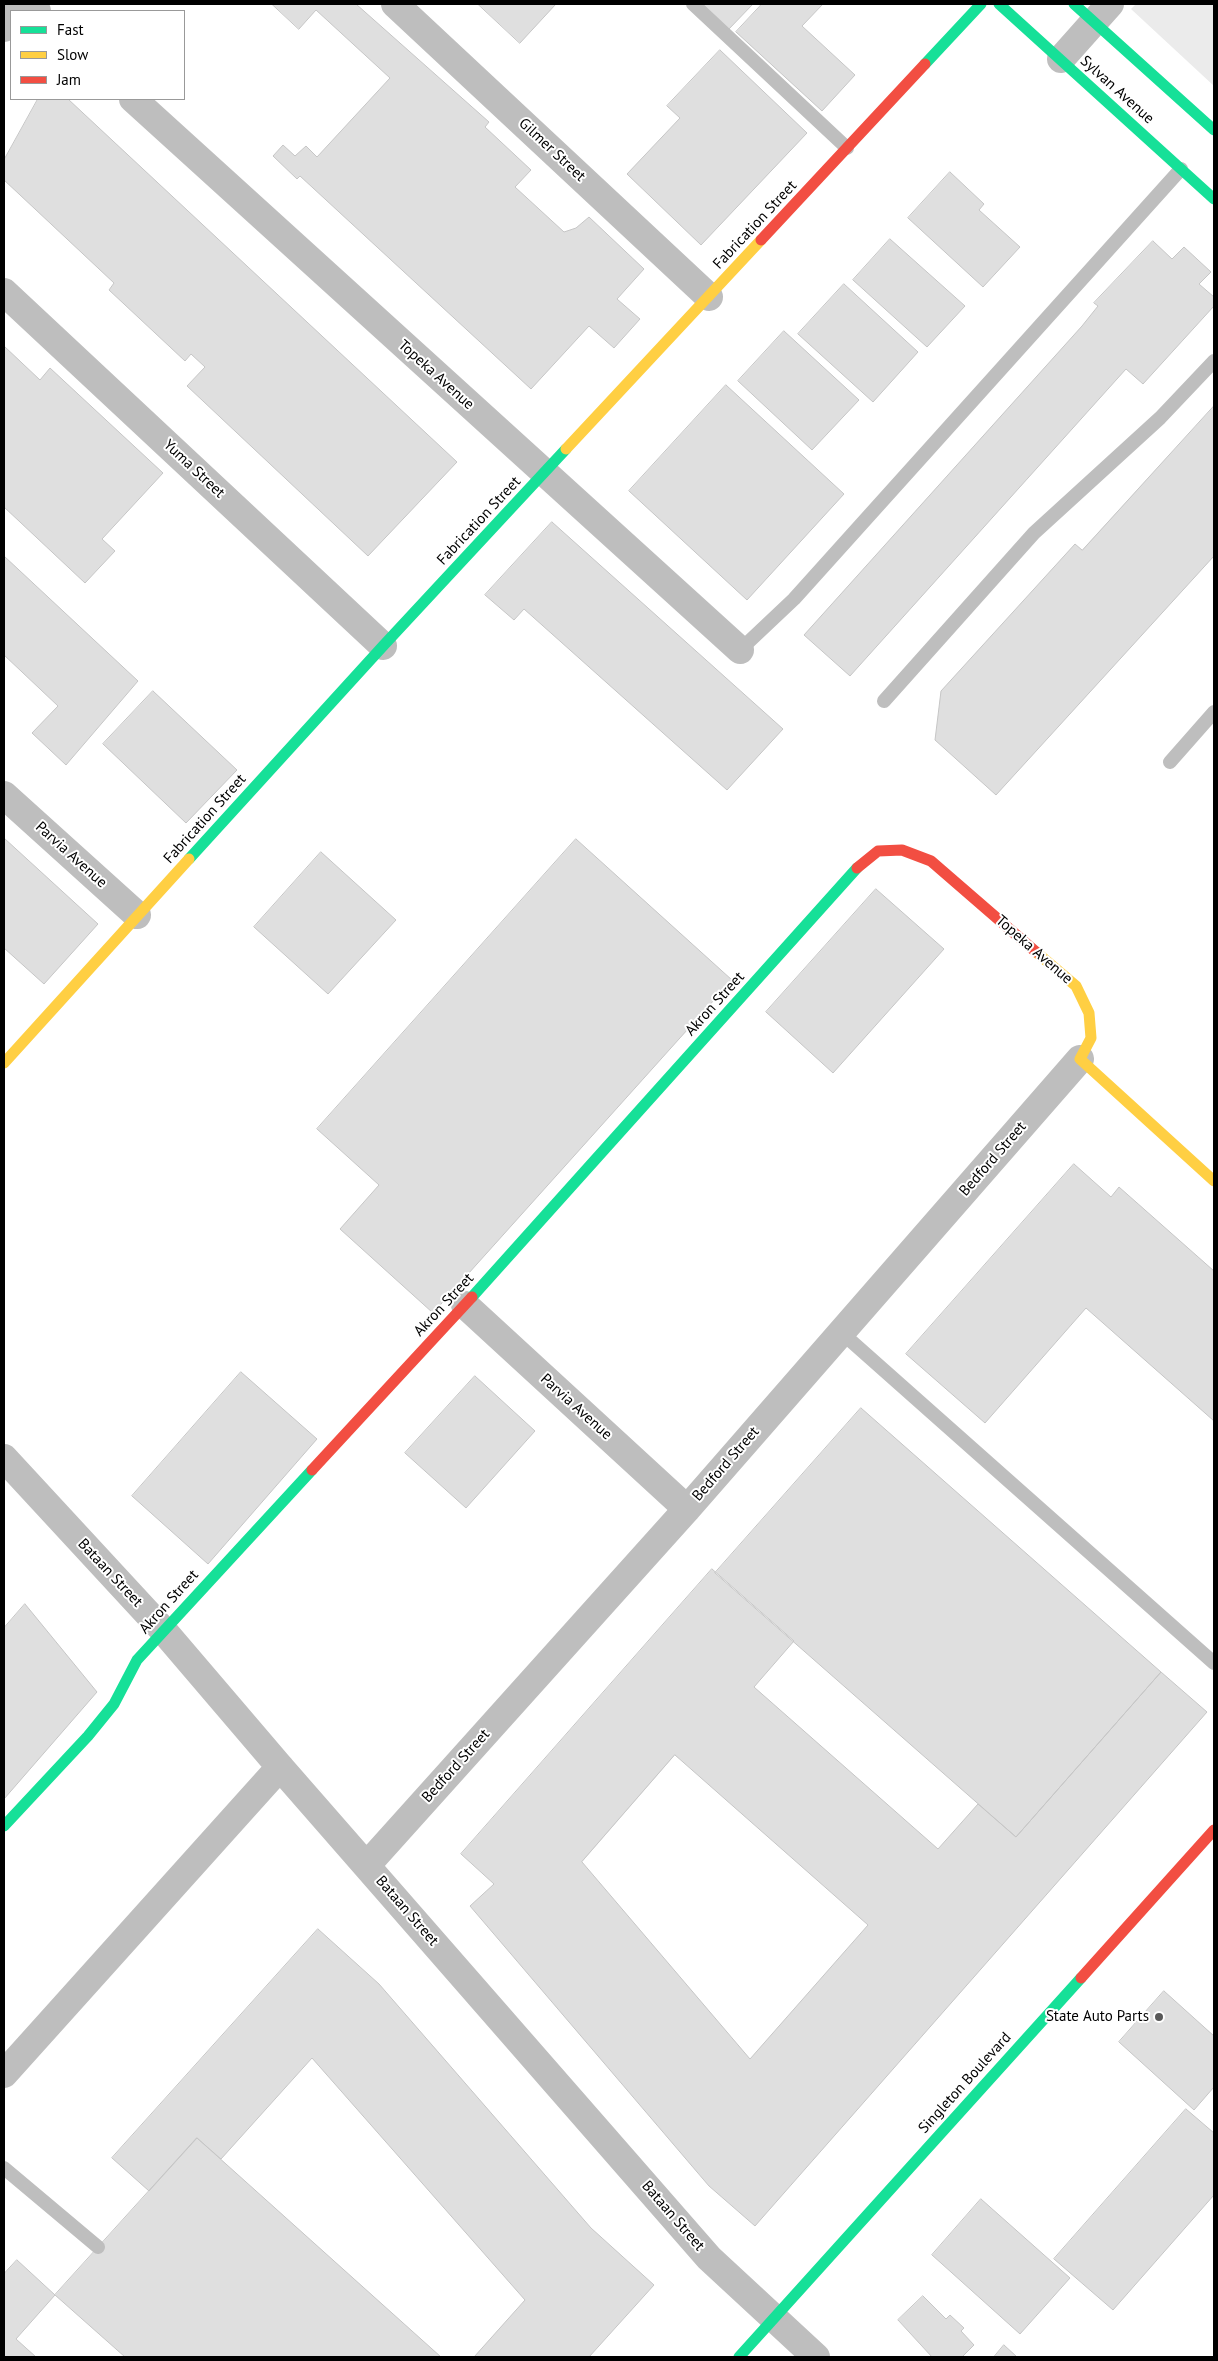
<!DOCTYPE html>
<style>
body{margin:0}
#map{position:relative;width:1218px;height:2361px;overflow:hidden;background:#fff;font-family:"PT Sans",sans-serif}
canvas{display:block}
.frame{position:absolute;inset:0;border:5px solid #000;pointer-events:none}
.legend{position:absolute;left:10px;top:10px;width:175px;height:90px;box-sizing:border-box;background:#fff;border:1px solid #999;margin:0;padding:6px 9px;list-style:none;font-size:15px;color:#000}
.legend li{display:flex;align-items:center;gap:10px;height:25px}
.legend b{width:25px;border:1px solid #999}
</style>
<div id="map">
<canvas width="1218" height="2361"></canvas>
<div class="frame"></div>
<ul class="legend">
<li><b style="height:6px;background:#16e098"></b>Fast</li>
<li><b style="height:6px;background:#ffcf43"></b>Slow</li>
<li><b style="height:6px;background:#f24e42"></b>Jam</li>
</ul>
</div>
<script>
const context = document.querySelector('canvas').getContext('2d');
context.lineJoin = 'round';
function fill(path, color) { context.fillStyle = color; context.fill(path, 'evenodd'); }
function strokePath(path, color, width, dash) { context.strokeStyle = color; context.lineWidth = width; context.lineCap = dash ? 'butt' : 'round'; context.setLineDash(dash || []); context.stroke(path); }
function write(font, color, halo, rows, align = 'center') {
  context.font = font + ' "PT Sans",sans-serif'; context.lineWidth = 4; context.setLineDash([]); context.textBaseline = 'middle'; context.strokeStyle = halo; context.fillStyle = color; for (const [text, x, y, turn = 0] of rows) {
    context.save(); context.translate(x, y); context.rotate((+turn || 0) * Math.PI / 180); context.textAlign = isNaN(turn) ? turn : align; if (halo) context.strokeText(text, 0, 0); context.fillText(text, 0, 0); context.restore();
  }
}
fill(new Path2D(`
 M 1136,4 L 1214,4 L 1214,86 L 1131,9 Z`), '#ebebeb');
const building = new Path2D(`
 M 272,4 L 356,4 L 489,122 L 485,127 L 531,170 L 515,187 L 564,232 L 576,228 L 589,217 L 644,269 L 617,299 L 640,319 L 614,348 L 589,326 L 531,389 L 300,176 L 297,179 L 273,156 L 283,145 L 295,156 L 306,146 L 317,157 L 390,78 L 316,10 L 299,29 Z
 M 478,4 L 556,4 L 520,43 Z
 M 699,4 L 753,4 L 728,30 Z
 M 762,4 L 823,4 L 802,26 L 855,75 L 822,111 L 736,32 Z
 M 720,50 L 807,133 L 701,245 L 627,174 L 680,118 L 667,106 Z
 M 38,99 L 68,99 L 457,462 L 368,556 L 187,386 L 205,367 L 191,354 L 185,361 L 109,290 L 114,283 L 4,180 L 4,160 Z
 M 950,172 L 984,204 L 979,210 L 1020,247 L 983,287 L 908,218 Z
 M 890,239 L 965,306 L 927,347 L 853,280 Z
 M 1153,241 L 1172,259 L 1184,247 L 1211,272 L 1199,284 L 1214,297 L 1214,306 L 1143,384 L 1126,369 L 850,676 L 804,635 L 1082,326 L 1098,306 L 1094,303 Z
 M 844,284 L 918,352 L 873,402 L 798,334 Z
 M 784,331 L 859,400 L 812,450 L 738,381 Z
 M 4,346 L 40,380 L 50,368 L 163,473 L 102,539 L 115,551 L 85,583 L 4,507 Z
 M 726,385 L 844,494 L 747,600 L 629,491 Z
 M 1214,406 L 1214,556 L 996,795 L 935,740 L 941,691 L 1075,544 L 1082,550 Z
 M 552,522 L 783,729 L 727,790 L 524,609 L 514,620 L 485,595 Z
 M 4,556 L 138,681 L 66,765 L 32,733 L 58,706 L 4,655 Z
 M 153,691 L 237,770 L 186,823 L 103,744 Z
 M 4,838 L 98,924 L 44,984 L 4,948 Z
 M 576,839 L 732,980 L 433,1313 L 340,1229 L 379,1185 L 317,1129 Z
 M 321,852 L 396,920 L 328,994 L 254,927 Z
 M 876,889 L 944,949 L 833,1073 L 766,1012 Z
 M 1074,1164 L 1111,1197 L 1119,1187 L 1214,1271 L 1214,1421 L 1086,1308 L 985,1423 L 906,1354 Z
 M 241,1372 L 317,1439 L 208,1564 L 132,1496 Z
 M 475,1376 L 535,1431 L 466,1508 L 405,1453 Z
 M 861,1408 L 1161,1672 L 1016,1837 L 715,1573 Z
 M 712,1569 L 794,1641 L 754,1687 L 938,1849 L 978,1804 L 1016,1837 L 1161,1672 L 1207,1712 L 755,2226 L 709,2186 L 470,1906 L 494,1884 L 461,1854 ZM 675,1755 L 868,1925 L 750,2059 L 582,1862 Z
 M 25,1604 L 97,1692 L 4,1799 L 4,1628 Z
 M 318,1929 L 379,1984 L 591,2228 L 654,2285 L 589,2357 L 474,2357 L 525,2300 L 312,2058 L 221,2159 L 197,2138 L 149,2191 L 112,2158 Z
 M 1164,1991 L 1214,2036 L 1214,2087 L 1194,2110 L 1119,2042 Z
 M 1186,2109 L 1214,2133 L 1214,2195 L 1113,2310 L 1054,2259 Z
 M 197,2138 L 441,2357 L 125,2357 L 55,2295 Z
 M 981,2199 L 1070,2278 L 1020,2334 L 932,2255 Z
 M 17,2260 L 55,2295 L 16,2339 L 36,2357 L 4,2357 L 4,2274 Z
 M 923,2296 L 946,2319 L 950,2315 L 964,2328 L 961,2331 L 974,2345 L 962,2357 L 932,2357 L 898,2320 Z
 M 1004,2345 L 1017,2357 L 994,2357 Z`);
fill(building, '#dfdfdf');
strokePath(building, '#c6c6c6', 1);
strokePath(new Path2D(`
 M 693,4 L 847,148
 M 740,650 L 794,599 L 1181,169
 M 884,701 L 1034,533 L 1160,418 L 1214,361
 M 1170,762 L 1214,712
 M 842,1333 L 1214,1663
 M 4,2168 L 98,2247`), '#bebebe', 14);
strokePath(new Path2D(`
 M 29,4 L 37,11
 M 395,4 L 709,297
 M 4,28 L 11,14
 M 1061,59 L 1110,4
 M 133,99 L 740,650
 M 4,292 L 383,646
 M 4,795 L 137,915
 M 465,1305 L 687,1509
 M 4,1458 L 163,1630 L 280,1767 L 709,2258 L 816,2357
 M 367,1865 L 687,1509 L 1080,1059
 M 4,2074 L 280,1767`), '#bebebe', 28);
strokePath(new Path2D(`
 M 999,4 L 1214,199
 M 1074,4 L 1214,130
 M 925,64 L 981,4
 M 189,859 L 383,646 L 566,449
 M 472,1297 L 857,868
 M 4,1826 L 88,1736 L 114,1704 L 137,1660 L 312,1470
 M 739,2357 L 1081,1978`), '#16e098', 11);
strokePath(new Path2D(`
 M 566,449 L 761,240
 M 1036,952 L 1076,986 L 1089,1013 L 1091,1038 L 1080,1059 L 1214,1181
 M 4,1063 L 189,859`), '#ffcf43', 11);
strokePath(new Path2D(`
 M 761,240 L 925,64
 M 857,868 L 878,851 L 902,850 L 931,861 L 1036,952
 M 312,1470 L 472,1297
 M 1081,1978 L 1214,1830`), '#f24e42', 11);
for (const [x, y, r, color] of [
 [1159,2017,5,"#595959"]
]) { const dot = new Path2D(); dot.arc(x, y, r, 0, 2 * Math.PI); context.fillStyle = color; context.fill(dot); strokePath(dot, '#fff', 2); }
write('15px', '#000', '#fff', [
 ["Sylvan Avenue",1117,90,42],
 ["Gilmer Street",552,150,43],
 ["Fabrication Street",755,225,-47],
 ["Topeka Avenue",436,375,42],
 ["Yuma Street",194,469,43],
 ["Fabrication Street",479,521,-47],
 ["Fabrication Street",205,819,-48],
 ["Parvia Avenue",71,855,42],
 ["Topeka Avenue",1034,950,41],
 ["Akron Street",715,1004,-48],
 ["Bedford Street",993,1159,-49],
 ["Akron Street",444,1305,-47],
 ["Parvia Avenue",576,1407,42],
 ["Bedford Street",726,1464,-49],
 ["Bataan Street",110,1573,47],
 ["Akron Street",169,1602,-48],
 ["Bedford Street",456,1766,-48],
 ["Bataan Street",407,1911,49],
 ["Singleton Boulevard",965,2083,-48],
 ["Bataan Street",673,2216,49]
]);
write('15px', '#000', '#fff', [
 ["State Auto Parts",1149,2017]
], 'right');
</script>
